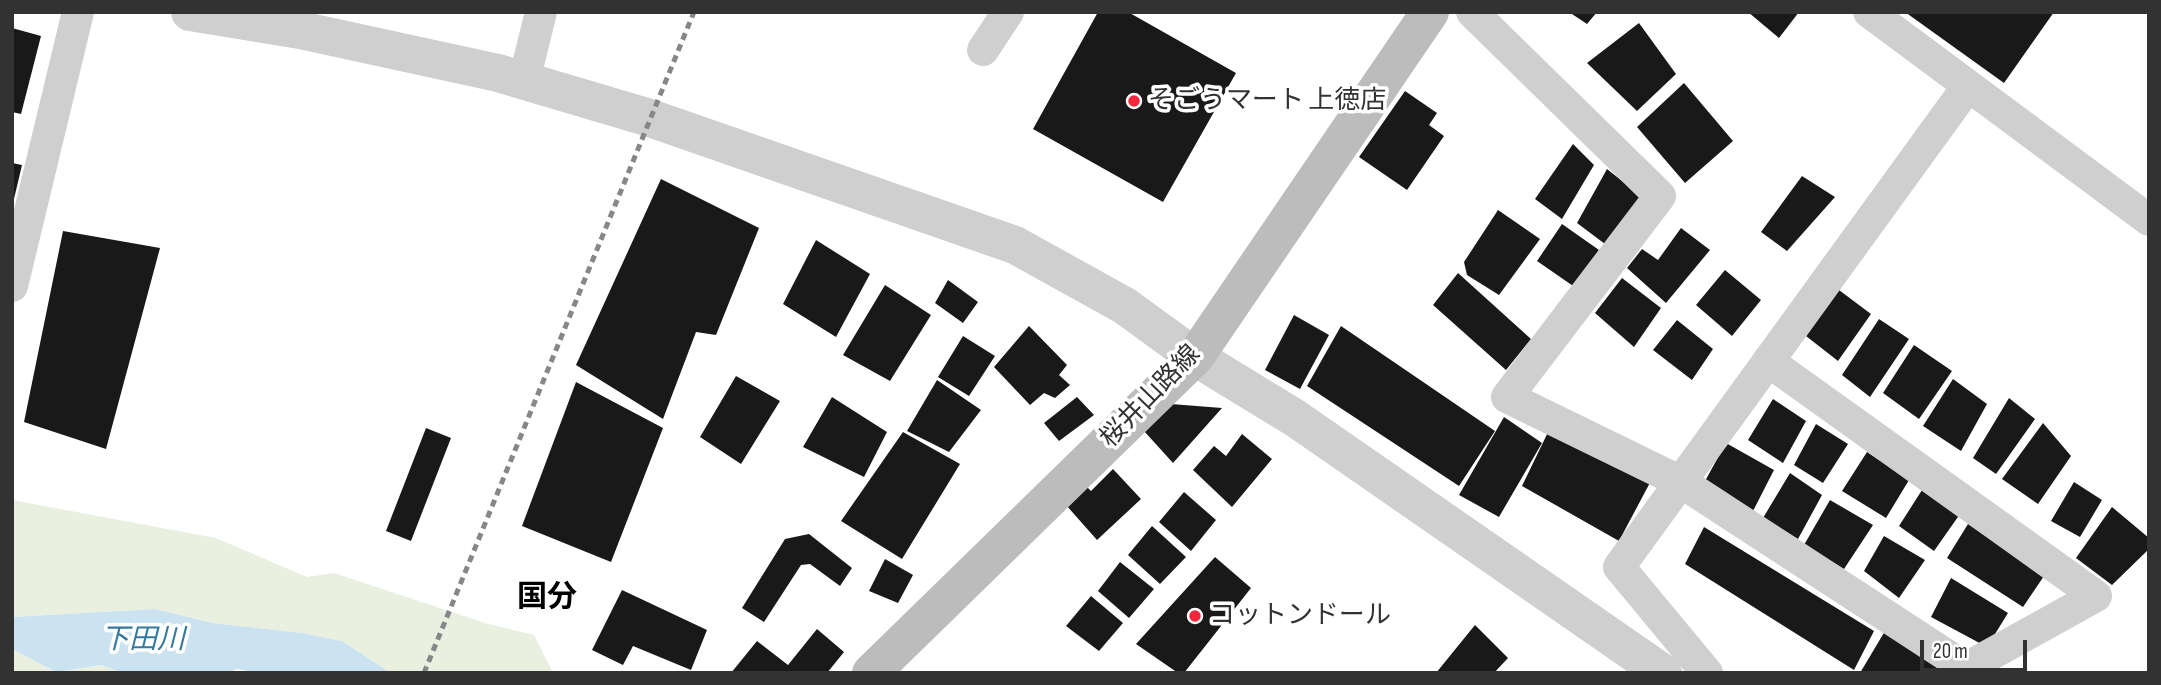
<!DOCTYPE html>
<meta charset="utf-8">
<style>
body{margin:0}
#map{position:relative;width:2161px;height:685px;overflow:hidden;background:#fff;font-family:"Sofia Sans Condensed",sans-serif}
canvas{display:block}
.frame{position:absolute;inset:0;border:14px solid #323232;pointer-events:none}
.scale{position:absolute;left:1920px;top:640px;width:107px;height:32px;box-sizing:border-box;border:4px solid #323232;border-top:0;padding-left:9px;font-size:21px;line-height:24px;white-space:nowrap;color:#323232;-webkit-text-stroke:5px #fff;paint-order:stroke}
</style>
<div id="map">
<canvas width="2161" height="685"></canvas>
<div class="frame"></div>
<div class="scale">20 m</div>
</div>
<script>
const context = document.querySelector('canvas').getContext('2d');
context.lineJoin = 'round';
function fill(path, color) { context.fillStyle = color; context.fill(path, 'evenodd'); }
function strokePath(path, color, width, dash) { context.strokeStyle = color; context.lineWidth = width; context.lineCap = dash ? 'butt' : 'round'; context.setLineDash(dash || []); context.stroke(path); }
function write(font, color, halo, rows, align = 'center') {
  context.font = font + ' "Sofia Sans Condensed","Noto Sans JP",sans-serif'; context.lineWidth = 7; context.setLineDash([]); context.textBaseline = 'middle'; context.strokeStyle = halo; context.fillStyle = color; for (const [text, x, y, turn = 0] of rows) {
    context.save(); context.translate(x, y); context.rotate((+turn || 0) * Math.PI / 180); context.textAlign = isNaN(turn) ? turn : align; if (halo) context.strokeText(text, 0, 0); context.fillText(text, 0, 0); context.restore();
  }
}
fill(new Path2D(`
 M 12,500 L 216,538 L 307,577 L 334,573 L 485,623 L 534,635 L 553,673 L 391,673 L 342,641 L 302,633 L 213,623 L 155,609 L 12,617 Z
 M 12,649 L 56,672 L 103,665 L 122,673 L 12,673 Z`), '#e9f0e0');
fill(new Path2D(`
 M 155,609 L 213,623 L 302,633 L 342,641 L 391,673 L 258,673 L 237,669 L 227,673 L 122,673 L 102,665 L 56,672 L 12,649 L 12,617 Z`), '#cbe3f1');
fill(new Path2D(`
 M 1098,12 L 1128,12 L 1236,73 L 1163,202 L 1033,129 Z
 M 1569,12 L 1597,12 L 1587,24 Z
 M 1748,12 L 1799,12 L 1779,38 Z
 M 1905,12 L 2054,12 L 2004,83 Z
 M 1639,23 L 1676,74 L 1637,111 L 1587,63 Z
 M 12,28 L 41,36 L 21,114 L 12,112 Z
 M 1684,83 L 1733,141 L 1685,183 L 1637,127 Z
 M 1405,91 L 1437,113 L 1429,125 L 1444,136 L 1407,190 L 1359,157 Z
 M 1573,144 L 1594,165 L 1562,219 L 1535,199 Z
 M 12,163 L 22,165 L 13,203 L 12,203 Z
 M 1607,169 L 1641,196 L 1609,247 L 1577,223 Z
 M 1802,176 L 1835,197 L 1787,251 L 1761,232 Z
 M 661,179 L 759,228 L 716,335 L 696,332 L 663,419 L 576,365 Z
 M 1498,210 L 1540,239 L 1499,295 L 1467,275 L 1464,262 Z
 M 1562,224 L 1599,250 L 1576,288 L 1537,261 Z
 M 1681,228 L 1710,250 L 1666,303 L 1627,268 L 1642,249 L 1658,260 Z
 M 63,231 L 160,248 L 106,449 L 24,422 Z
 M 816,240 L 870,274 L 836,337 L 783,304 Z
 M 1725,270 L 1761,300 L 1732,336 L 1696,305 Z
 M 1458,273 L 1531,339 L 1506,370 L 1433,305 Z
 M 1622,278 L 1661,308 L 1634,347 L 1595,313 Z
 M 948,280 L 978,302 L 963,323 L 935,303 Z
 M 885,285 L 931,315 L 890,381 L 843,355 Z
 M 1839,290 L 1871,314 L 1838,361 L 1806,336 Z
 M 1294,315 L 1329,335 L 1300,389 L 1265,370 Z
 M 1879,319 L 1909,339 L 1870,397 L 1842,375 Z
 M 1677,320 L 1713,349 L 1692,380 L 1653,350 Z
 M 1029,326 L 1067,365 L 1059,375 L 1070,385 L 1055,398 L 1044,393 L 1030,405 L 994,367 Z
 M 1341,326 L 1495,431 L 1459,486 L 1307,386 Z
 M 963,336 L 995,356 L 969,396 L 938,377 Z
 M 1914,345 L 1952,371 L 1919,419 L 1883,393 Z
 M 736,376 L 780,401 L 741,464 L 700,437 Z
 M 1953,379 L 1987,404 L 1961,451 L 1923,426 Z
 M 937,380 L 981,410 L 949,452 L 907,431 Z
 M 576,382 L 663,428 L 611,562 L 522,526 Z
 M 832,397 L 887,432 L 864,477 L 803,447 Z
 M 1077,397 L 1094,415 L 1059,441 L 1044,423 Z
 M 2009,398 L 2035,419 L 1996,474 L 1973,458 Z
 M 1773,399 L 1806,421 L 1783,463 L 1748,440 Z
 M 1171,404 L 1222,408 L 1173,463 L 1144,431 Z
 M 1504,417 L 1542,443 L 1499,517 L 1459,495 Z
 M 2043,423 L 2071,456 L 2038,504 L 2002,479 Z
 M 1816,424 L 1848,444 L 1823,483 L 1794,465 Z
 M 1551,426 L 1653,477 L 1619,541 L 1522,486 Z
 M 426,428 L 451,438 L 411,541 L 386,531 Z
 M 903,432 L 960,464 L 902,559 L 841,521 Z
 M 1242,434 L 1272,459 L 1232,507 L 1193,470 L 1214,446 L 1226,456 Z
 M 1726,443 L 1774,470 L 1753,511 L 1705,481 Z
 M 1867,452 L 1909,480 L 1886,518 L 1842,491 Z
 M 1113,469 L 1141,499 L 1097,540 L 1066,505 L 1084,484 L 1091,491 Z
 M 1790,473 L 1822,495 L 1798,539 L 1763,518 Z
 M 2074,482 L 2102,500 L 2080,537 L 2051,521 Z
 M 1922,490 L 1960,514 L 1934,551 L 1899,526 Z
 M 1184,492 L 1216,520 L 1191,551 L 1159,522 Z
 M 1830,500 L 1873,525 L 1844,569 L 1804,545 Z
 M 2112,507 L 2149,538 L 2149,549 L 2112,585 L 2076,558 Z
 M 1968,524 L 2044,576 L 2023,607 L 1947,558 Z
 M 1152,526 L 1186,557 L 1160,584 L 1128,555 Z
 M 1704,527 L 1874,631 L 1854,670 L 1685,564 Z
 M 809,534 L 852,568 L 840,586 L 810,564 L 801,565 L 764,622 L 742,608 L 785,539 Z
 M 1884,536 L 1925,560 L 1899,598 L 1864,571 Z
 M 1215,557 L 1251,588 L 1184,673 L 1178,673 L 1136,644 Z
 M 885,559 L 913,575 L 898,603 L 869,591 Z
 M 1120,562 L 1154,589 L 1129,618 L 1098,591 Z
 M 1951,578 L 2008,613 L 1987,647 L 1931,617 Z
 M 622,590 L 707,630 L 691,670 L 633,646 L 623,665 L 592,650 Z
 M 1091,596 L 1123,623 L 1099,651 L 1066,626 Z
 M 1475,625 L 1508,658 L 1494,673 L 1436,673 Z
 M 1888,626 L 1954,673 L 1860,673 Z
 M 817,629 L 844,652 L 827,673 L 731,673 L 757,641 L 788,665 Z`), '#191919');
strokePath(new Path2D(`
 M 1472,12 L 1660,196 L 1507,397 L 1681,482 L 1954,660 L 1968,667 L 2096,596 L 1768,361
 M 1869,12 L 2149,220
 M 983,50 L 1008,12
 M 524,81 L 541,12
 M 12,286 L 78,12
 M 1707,673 L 1619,567 L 1968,86`), '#cfcfcf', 32);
strokePath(new Path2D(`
 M 190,12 L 300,30 L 498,73 L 650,118 L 1015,245 L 1125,306 L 1195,357 L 1295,418 L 1663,673`), '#cfcfcf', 38);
strokePath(new Path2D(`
 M 871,673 L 1195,357 L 1430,12`), '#bcbcbc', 38);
strokePath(new Path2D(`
 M 424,673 L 694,12`), '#878787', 5, [7, 5]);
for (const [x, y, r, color] of [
 [1134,101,7,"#f6273d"],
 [1195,616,7,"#f6273d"]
]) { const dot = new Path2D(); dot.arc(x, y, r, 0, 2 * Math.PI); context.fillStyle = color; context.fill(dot); strokePath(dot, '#fff', 2.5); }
write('26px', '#323232', '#fff', [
 ["そごうマート 上徳店",1148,101],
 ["コットンドール",1209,616]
], 'left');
write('26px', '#323232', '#fff', [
 ["桜井山路線",1151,397,-46]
]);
write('italic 28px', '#36799e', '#fff', [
 ["下田川",143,641]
]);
write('bold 30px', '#000', '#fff', [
 ["国分",547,598]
]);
</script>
